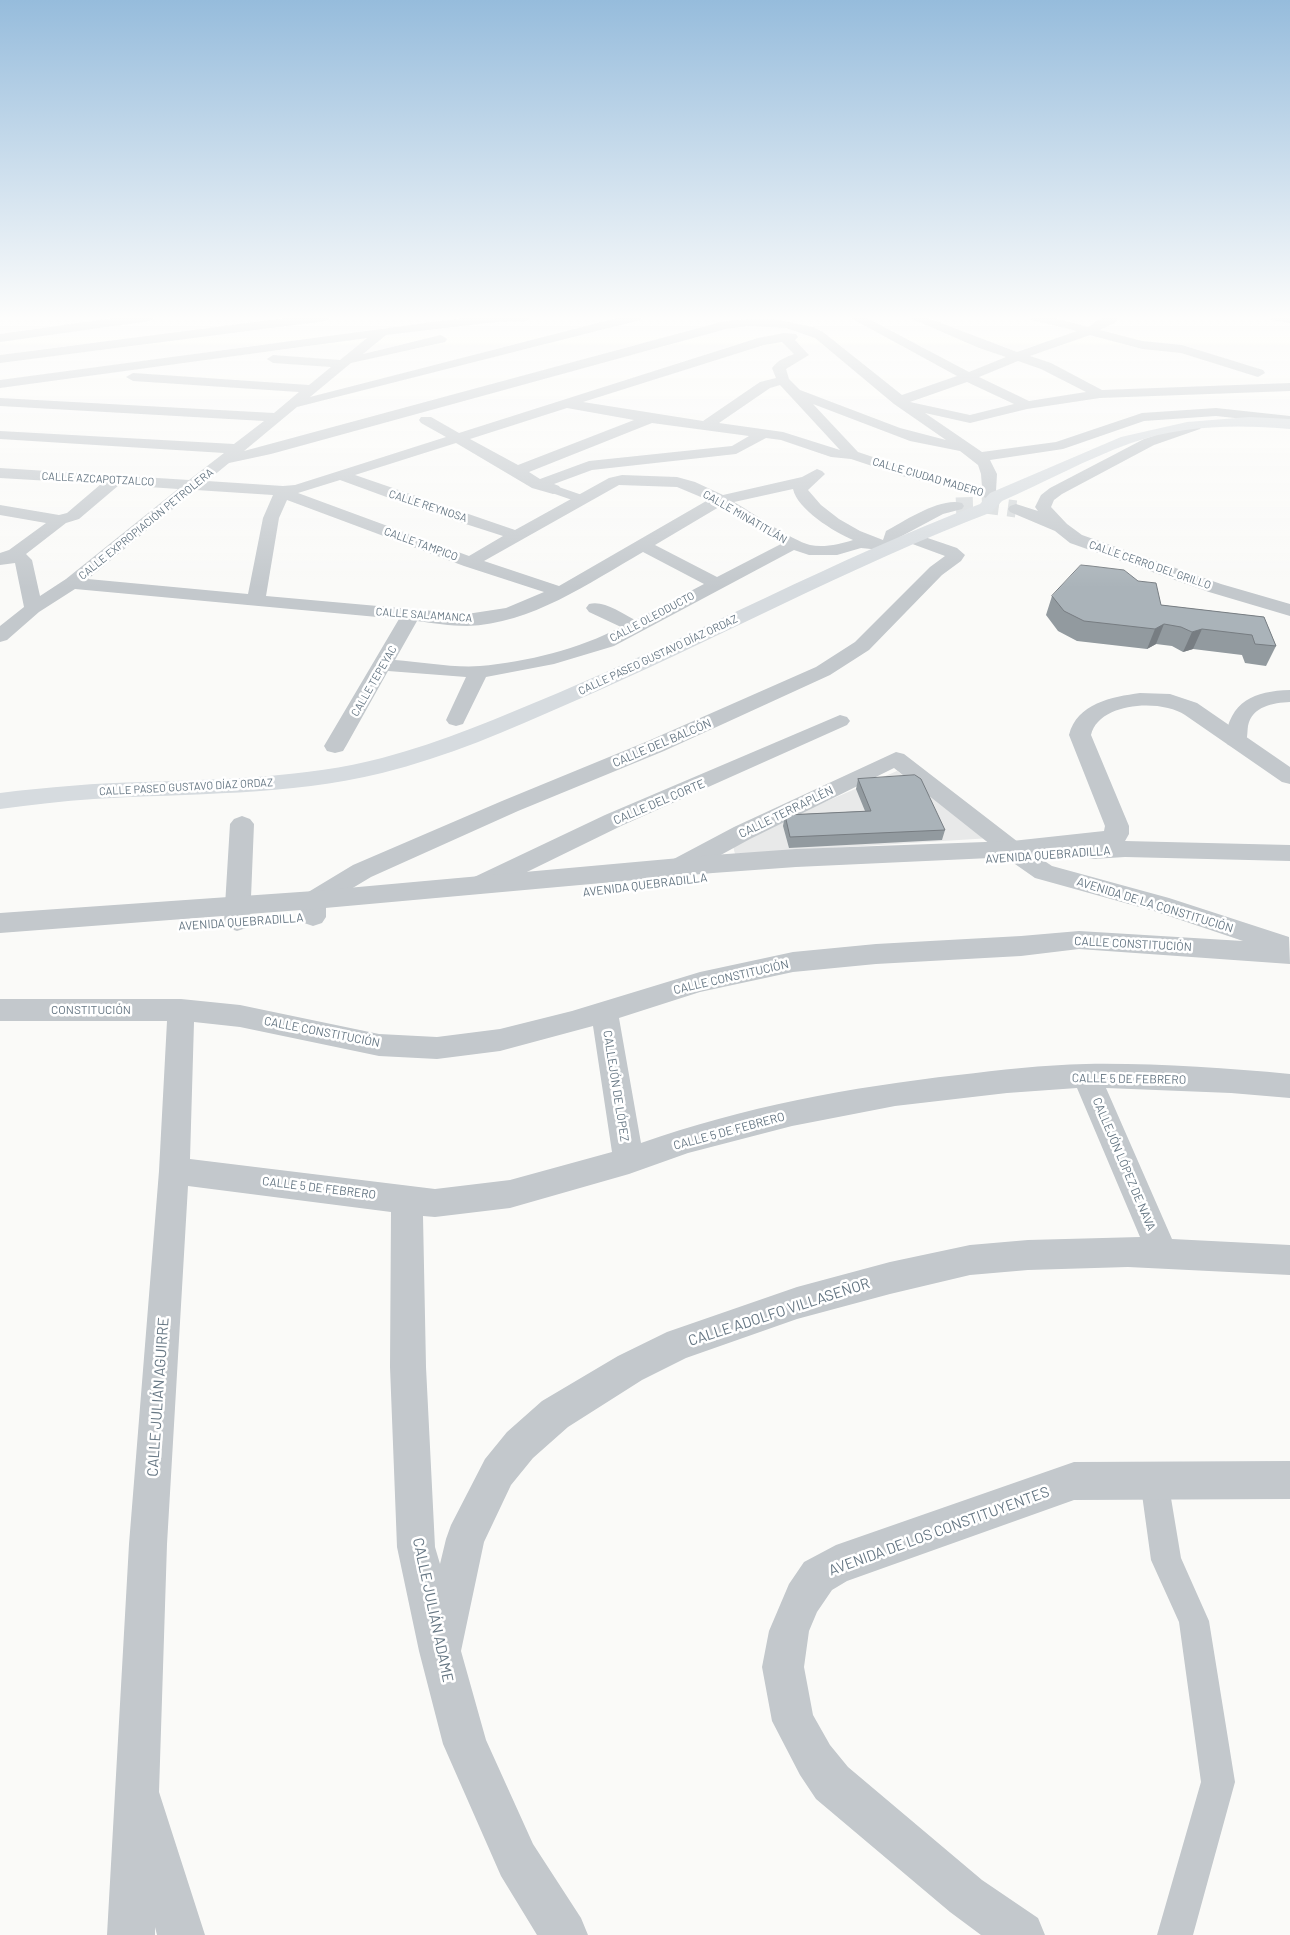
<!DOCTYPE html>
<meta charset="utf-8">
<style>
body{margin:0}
canvas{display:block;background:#fafaf8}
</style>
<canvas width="1290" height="1935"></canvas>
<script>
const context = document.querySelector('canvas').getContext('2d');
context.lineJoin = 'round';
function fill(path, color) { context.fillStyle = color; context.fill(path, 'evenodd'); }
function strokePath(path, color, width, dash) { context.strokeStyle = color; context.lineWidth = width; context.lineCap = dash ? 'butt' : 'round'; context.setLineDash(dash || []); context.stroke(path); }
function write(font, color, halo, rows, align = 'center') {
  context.font = font + ' Barlow,sans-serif'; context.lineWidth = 5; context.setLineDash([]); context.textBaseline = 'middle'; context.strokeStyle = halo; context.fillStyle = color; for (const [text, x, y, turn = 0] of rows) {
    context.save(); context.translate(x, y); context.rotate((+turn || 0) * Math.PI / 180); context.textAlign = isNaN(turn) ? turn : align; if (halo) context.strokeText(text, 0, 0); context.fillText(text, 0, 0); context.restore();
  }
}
fill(new Path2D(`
 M 897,771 L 991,838 L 735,854 L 732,842 Z`), '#e8e9e9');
strokePath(new Path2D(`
 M 956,506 L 986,505 L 1016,509`), '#d5d9db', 17, [17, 9]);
fill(new Path2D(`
 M 553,485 L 585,496 L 587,499 L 581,503 L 549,492 L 547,489 L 549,486 Z
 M 1154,1466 L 1164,1470 L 1168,1480 L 1181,1558 L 1209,1621 L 1235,1782 L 1193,1935 L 1157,1935 L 1201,1782 L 1179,1622 L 1151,1560 L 1140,1480 L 1144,1470 Z`), '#c3c8cc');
fill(new Path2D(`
 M 121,317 L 155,317 L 149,321 L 0,342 L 0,334 Z
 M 294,317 L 331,317 L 325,321 L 0,363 L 0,355 Z
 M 471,317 L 532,317 L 526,321 L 495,322 L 386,335 L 363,354 L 441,335 L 447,339 L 445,342 L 351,363 L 310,397 L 621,317 L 642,317 L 640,320 L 297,407 L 244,451 L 721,322 L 748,319 L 773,319 L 813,327 L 823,332 L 902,395 L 957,376 L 849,317 L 865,317 L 969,372 L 1006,357 L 979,348 L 908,317 L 925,317 L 1017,352 L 1077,331 L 1032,320 L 1030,317 L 1051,317 L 1088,327 L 1103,317 L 1117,317 L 1116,322 L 1100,330 L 1142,341 L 1182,345 L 1263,370 L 1265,373 L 1258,377 L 1181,353 L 1142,349 L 1090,335 L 1030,356 L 1051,363 L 1102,390 L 1290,383 L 1290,391 L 1100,398 L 1027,409 L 970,423 L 925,413 L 982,452 L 1056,442 L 1142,413 L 1216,408 L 1290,416 L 1290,424 L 1216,416 L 1144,421 L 1063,449 L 990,460 L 997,474 L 996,491 L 1004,497 L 1002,500 L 990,500 L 982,496 L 902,476 L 851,459 L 831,457 L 781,440 L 766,438 L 736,454 L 592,470 L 554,484 L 559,486 L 561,489 L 559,492 L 553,494 L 532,488 L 456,443 L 355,475 L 515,530 L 609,478 L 622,475 L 677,477 L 695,482 L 723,495 L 802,477 L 817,469 L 822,471 L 825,474 L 808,490 L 821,505 L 839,519 L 860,531 L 883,540 L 886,531 C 905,521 940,497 962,503 L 964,506 L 962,509 L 943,514 L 900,537 L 898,543 L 899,546 L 897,550 L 891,551 L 861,548 L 837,555 L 809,555 L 794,550 L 614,646 L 554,664 L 486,677 L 463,724 L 456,726 L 449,724 L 446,720 L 466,677 L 388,671 L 346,746 L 343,751 L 335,753 L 327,751 L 324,746 L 399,619 L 75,589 L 39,612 L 7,640 L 0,642 L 0,626 L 24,607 L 15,563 L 0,565 L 0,553 L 9,550 L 46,523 L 0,515 L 0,505 L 59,515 L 67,513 L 101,484 L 0,478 L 0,468 L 189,480 L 224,453 L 0,439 L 0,431 L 234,444 L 264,421 L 0,406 L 0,398 L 274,413 L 299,392 L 133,381 L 126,377 L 133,373 L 309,385 L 331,367 L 273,363 L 267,359 L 273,355 L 340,360 L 367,338 L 0,388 L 0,380 ZM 748,326 L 786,328 L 815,338 L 894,404 L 946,440 L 900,428 L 800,390 L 789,379 L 786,369 L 809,355 L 795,340 L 798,337 L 796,334 L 784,333 L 758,338 L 459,433 L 431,417 L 421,417 L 419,420 L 421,423 L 446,437 L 295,485 L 283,486 L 207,481 L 229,463 L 271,454 L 726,329 ZM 782,342 L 794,354 C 786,357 778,360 772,368 L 776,378 L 760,382 L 703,421 L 583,402 L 764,345 ZM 1018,361 L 1041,369 L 1086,392 L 1029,401 L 979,377 ZM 967,382 L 1014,404 L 970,415 L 910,402 ZM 780,385 L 840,450 L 783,432 L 719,423 L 770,388 ZM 813,404 L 910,441 L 960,451 L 978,465 L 981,474 L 982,487 L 912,470 L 858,452 ZM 567,408 L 634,420 L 518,465 L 470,439 ZM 652,423 L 749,436 L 732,446 L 589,461 L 540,479 L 529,472 ZM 340,480 L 422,510 L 503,536 L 469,556 L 298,493 ZM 119,485 L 178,489 L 66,579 L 40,596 L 32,560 L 26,554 L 66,523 L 79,519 ZM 619,485 L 677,487 L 708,500 L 559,586 L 484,561 ZM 793,489 C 797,509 834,532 853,540 C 840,544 824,548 810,545 C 791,540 753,513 734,502 ZM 196,490 L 273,495 L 263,518 L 248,594 L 88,579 ZM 287,500 L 464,566 L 544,592 L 506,608 L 467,614 L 266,596 L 279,518 ZM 719,507 L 781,544 L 717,577 L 655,545 ZM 643,552 L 704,584 L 635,620 C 621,613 604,600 589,604 L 586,608 L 589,612 L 621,627 C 579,649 527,662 480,666 C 454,668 421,662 395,660 L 417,621 C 433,623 450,626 467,626 C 531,624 589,583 643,552 Z
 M 1270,317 L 1290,317 L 1290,323 L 1272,320 Z
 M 1195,422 L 1200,423 L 1202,426 L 1200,429 L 1154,445 L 1062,494 L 1054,500 L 1051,507 L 1067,524 L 1082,535 L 1221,584 L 1290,604 L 1290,616 L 1209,592 L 1070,543 L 1055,531 L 1010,512 L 1008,509 L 1010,506 L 1016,504 L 1038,511 L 1035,507 L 1041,495 L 1050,488 L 1144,439 Z
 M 913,533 L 957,548 L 965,555 L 961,561 L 942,575 L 869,650 L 830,675 L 664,751 L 518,811 L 371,877 L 326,904 L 326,917 L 322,923 L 313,926 L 304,923 C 299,914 300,903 305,894 L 353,865 L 502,801 L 648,741 L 816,667 L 855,642 L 930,567 L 945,556 L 907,542 L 905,538 L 907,534 Z
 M 1290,690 L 1290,702 C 1273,703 1252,706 1248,726 C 1247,733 1248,739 1244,745 L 1236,746 L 1228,745 L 1225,740 C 1230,701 1254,691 1290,690 Z
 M 840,715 L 847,717 L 850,721 L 847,725 L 621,826 L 488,891 L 479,894 L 470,891 L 467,885 L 470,879 L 605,815 Z
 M 896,752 L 904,754 L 1031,852 L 1052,866 L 1169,898 L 1289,937 L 1290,964 L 1079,949 L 1021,956 L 876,964 L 793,972 L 700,992 L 619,1018 L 641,1143 C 743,1107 851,1087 958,1075 C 1000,1070 1043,1065 1086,1064 C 1154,1063 1223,1068 1290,1074 L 1290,1098 L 1231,1093 L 1106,1088 L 1172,1239 L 1290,1245 L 1290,1275 L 1128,1267 L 1028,1270 L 970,1275 L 890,1294 L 797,1319 L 686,1358 L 642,1380 L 568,1427 L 533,1458 L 511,1485 L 484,1542 L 461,1651 L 486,1740 L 533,1844 L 581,1918 L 588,1935 L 537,1935 L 501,1876 L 443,1744 L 419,1651 L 397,1547 L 390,1367 L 391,1212 L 188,1186 L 167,1544 L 159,1792 L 205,1935 L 157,1935 L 155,1927 L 155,1935 L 107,1935 L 129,1544 L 159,1171 L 167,1021 L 0,1021 L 0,999 L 181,999 L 240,1005 L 379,1034 L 437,1037 L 500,1029 L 572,1011 L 700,972 L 793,952 L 876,944 L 1021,936 L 1079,931 L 1243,941 L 1154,911 L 1035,878 L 1015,864 L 894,768 L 750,839 L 686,874 L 677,876 L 668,874 L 665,868 L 668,862 L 734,827 ZM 194,1022 L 240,1027 L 379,1056 L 437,1059 L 500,1051 L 593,1026 L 612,1152 L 510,1180 L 435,1189 L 190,1159 ZM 1077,1088 L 1140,1237 L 1028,1240 L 970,1245 L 890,1262 L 797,1287 L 667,1332 L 618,1356 L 542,1401 L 507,1432 L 485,1459 L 451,1525 L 446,1539 L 440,1564 L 435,1547 L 426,1367 L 423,1216 L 435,1217 L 510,1208 L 629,1174 L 688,1153 L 792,1126 L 895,1106 L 1007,1093 Z
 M 242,816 L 250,819 L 254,824 L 250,922 L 246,928 L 237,931 L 228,928 L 224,922 L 230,824 L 234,819 Z
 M 1290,1461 L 1290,1499 L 1074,1500 L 847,1581 L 832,1590 L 817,1612 L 809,1631 L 804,1667 L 813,1715 L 830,1745 L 848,1767 L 982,1880 L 1038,1918 L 1045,1935 L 981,1935 L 950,1912 L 816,1799 L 800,1775 L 772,1721 L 762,1667 L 769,1631 L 789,1584 L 804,1562 L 836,1545 L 1074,1462 Z`), '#c3c8cc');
fill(new Path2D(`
 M 1140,693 L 1170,694 L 1197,703 L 1290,767 L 1290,784 L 1282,782 L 1185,715 C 1161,699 1099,702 1091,735 L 1129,826 L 1129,834 L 1125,841 L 1290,845 L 1290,861 L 1125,857 L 1093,859 L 1084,857 L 1081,850 L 1012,857 L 796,867 L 713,873 L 314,909 L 0,933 L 0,913 L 314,891 L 713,855 L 796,849 L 1012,841 L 1104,831 L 1105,826 L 1069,735 C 1077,703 1112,697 1140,693 Z`), '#c3c8cc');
fill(new Path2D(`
 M 1249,417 L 1290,419 L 1290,429 C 1238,424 1181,425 1131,443 C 1087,459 1045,482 1002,501 L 992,512 C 848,567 712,642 570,703 C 509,730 447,757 382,773 C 288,796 191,793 94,799 C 63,801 31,805 0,809 L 0,793 C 48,787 96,783 145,782 C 224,779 305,778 382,758 C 443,742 500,717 558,693 C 699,633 836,559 980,504 L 990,493 L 1121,437 L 1187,422 Z`), '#d6dbdf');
fill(new Path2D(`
 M 1052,596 L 1161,605 L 1264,617 L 1276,646 L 1266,666 L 1245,663 L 1242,655 L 1193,649 L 1183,652 L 1172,646 L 1156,644 L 1147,649 L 1077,641 L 1058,631 L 1046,615 Z
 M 858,779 L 945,830 L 942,840 L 789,848 L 783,826 L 785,815 L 865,811 L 856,789 Z`), '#929a9f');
fill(new Path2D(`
 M 1164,624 L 1156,644 L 1147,649 L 1155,629 Z
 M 1202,629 L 1193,649 L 1183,652 L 1192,632 Z`), '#777d82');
const building = new Path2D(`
 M 1081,565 L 1091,566 L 1124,570 L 1138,581 L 1156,583 L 1161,605 L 1264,617 L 1276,646 L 1255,644 L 1252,635 L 1202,629 L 1192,632 L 1181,627 L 1164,624 L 1155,629 L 1084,621 L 1064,611 L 1052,596 Z
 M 915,775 L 921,779 L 945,830 L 790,837 L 785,815 L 871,811 L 858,779 Z`);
fill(building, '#aab3b9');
strokePath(building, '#777d82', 1);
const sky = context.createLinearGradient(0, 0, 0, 588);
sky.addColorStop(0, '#96bcdc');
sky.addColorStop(0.54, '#fdfdfc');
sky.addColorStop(1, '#fdfdfc00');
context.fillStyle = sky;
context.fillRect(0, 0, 1290, 588);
write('11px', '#657683', '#fff', [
 ["CALLE CIUDAD MADERO",928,477,16],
 ["CALLE AZCAPOTZALCO",98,479,3],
 ["CALLE REYNOSA",428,506,18],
 ["CALLE MINATITLÁN",745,517,30],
 ["CALLE EXPROPIACIÓN PETROLERA",146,524,-39],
 ["CALLE TAMPICO",421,544,20],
 ["CALLE CERRO DEL GRILLO",1150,565,19],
 ["CALLE SALAMANCA",424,615,4],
 ["CALLE OLEODUCTO",652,617,-28],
 ["CALLE PASEO GUSTAVO DÍAZ ORDAZ",658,655,-25],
 ["CALLE TEPEYAC",374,681,-60],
 ["CALLE PASEO GUSTAVO DÍAZ ORDAZ",186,787,-3]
]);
write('12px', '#657683', '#fff', [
 ["CALLE DEL BALCÓN",662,743,-23],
 ["CALLE DEL CORTE",659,802,-23],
 ["CALLE TERRAPLÉN",786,812,-26],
 ["AVENIDA QUEBRADILLA",1048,855,-4],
 ["AVENIDA QUEBRADILLA",645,885,-7],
 ["AVENIDA DE LA CONSTITUCIÓN",1155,905,17],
 ["AVENIDA QUEBRADILLA",241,922,-4],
 ["CALLE CONSTITUCIÓN",1133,944,3],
 ["CALLE CONSTITUCIÓN",731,977,-13],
 ["CONSTITUCIÓN",91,1010],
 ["CALLE CONSTITUCIÓN",322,1032,11],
 ["CALLE 5 DE FEBRERO",1129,1079,1],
 ["CALLEJÓN DE LÓPEZ",616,1086,81],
 ["CALLE 5 DE FEBRERO",729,1131,-15],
 ["CALLEJÓN LÓPEZ DE NAVA",1124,1164,67],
 ["CALLE 5 DE FEBRERO",319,1188,7]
]);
write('15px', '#657683', '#fff', [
 ["CALLE ADOLFO VILLASEÑOR",779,1312,-18],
 ["CALLE JULIÁN AGUIRRE",158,1397,-86],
 ["AVENIDA DE LOS CONSTITUYENTES",939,1531,-20],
 ["CALLE JULIÁN ADAME",433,1610,78]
]);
</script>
